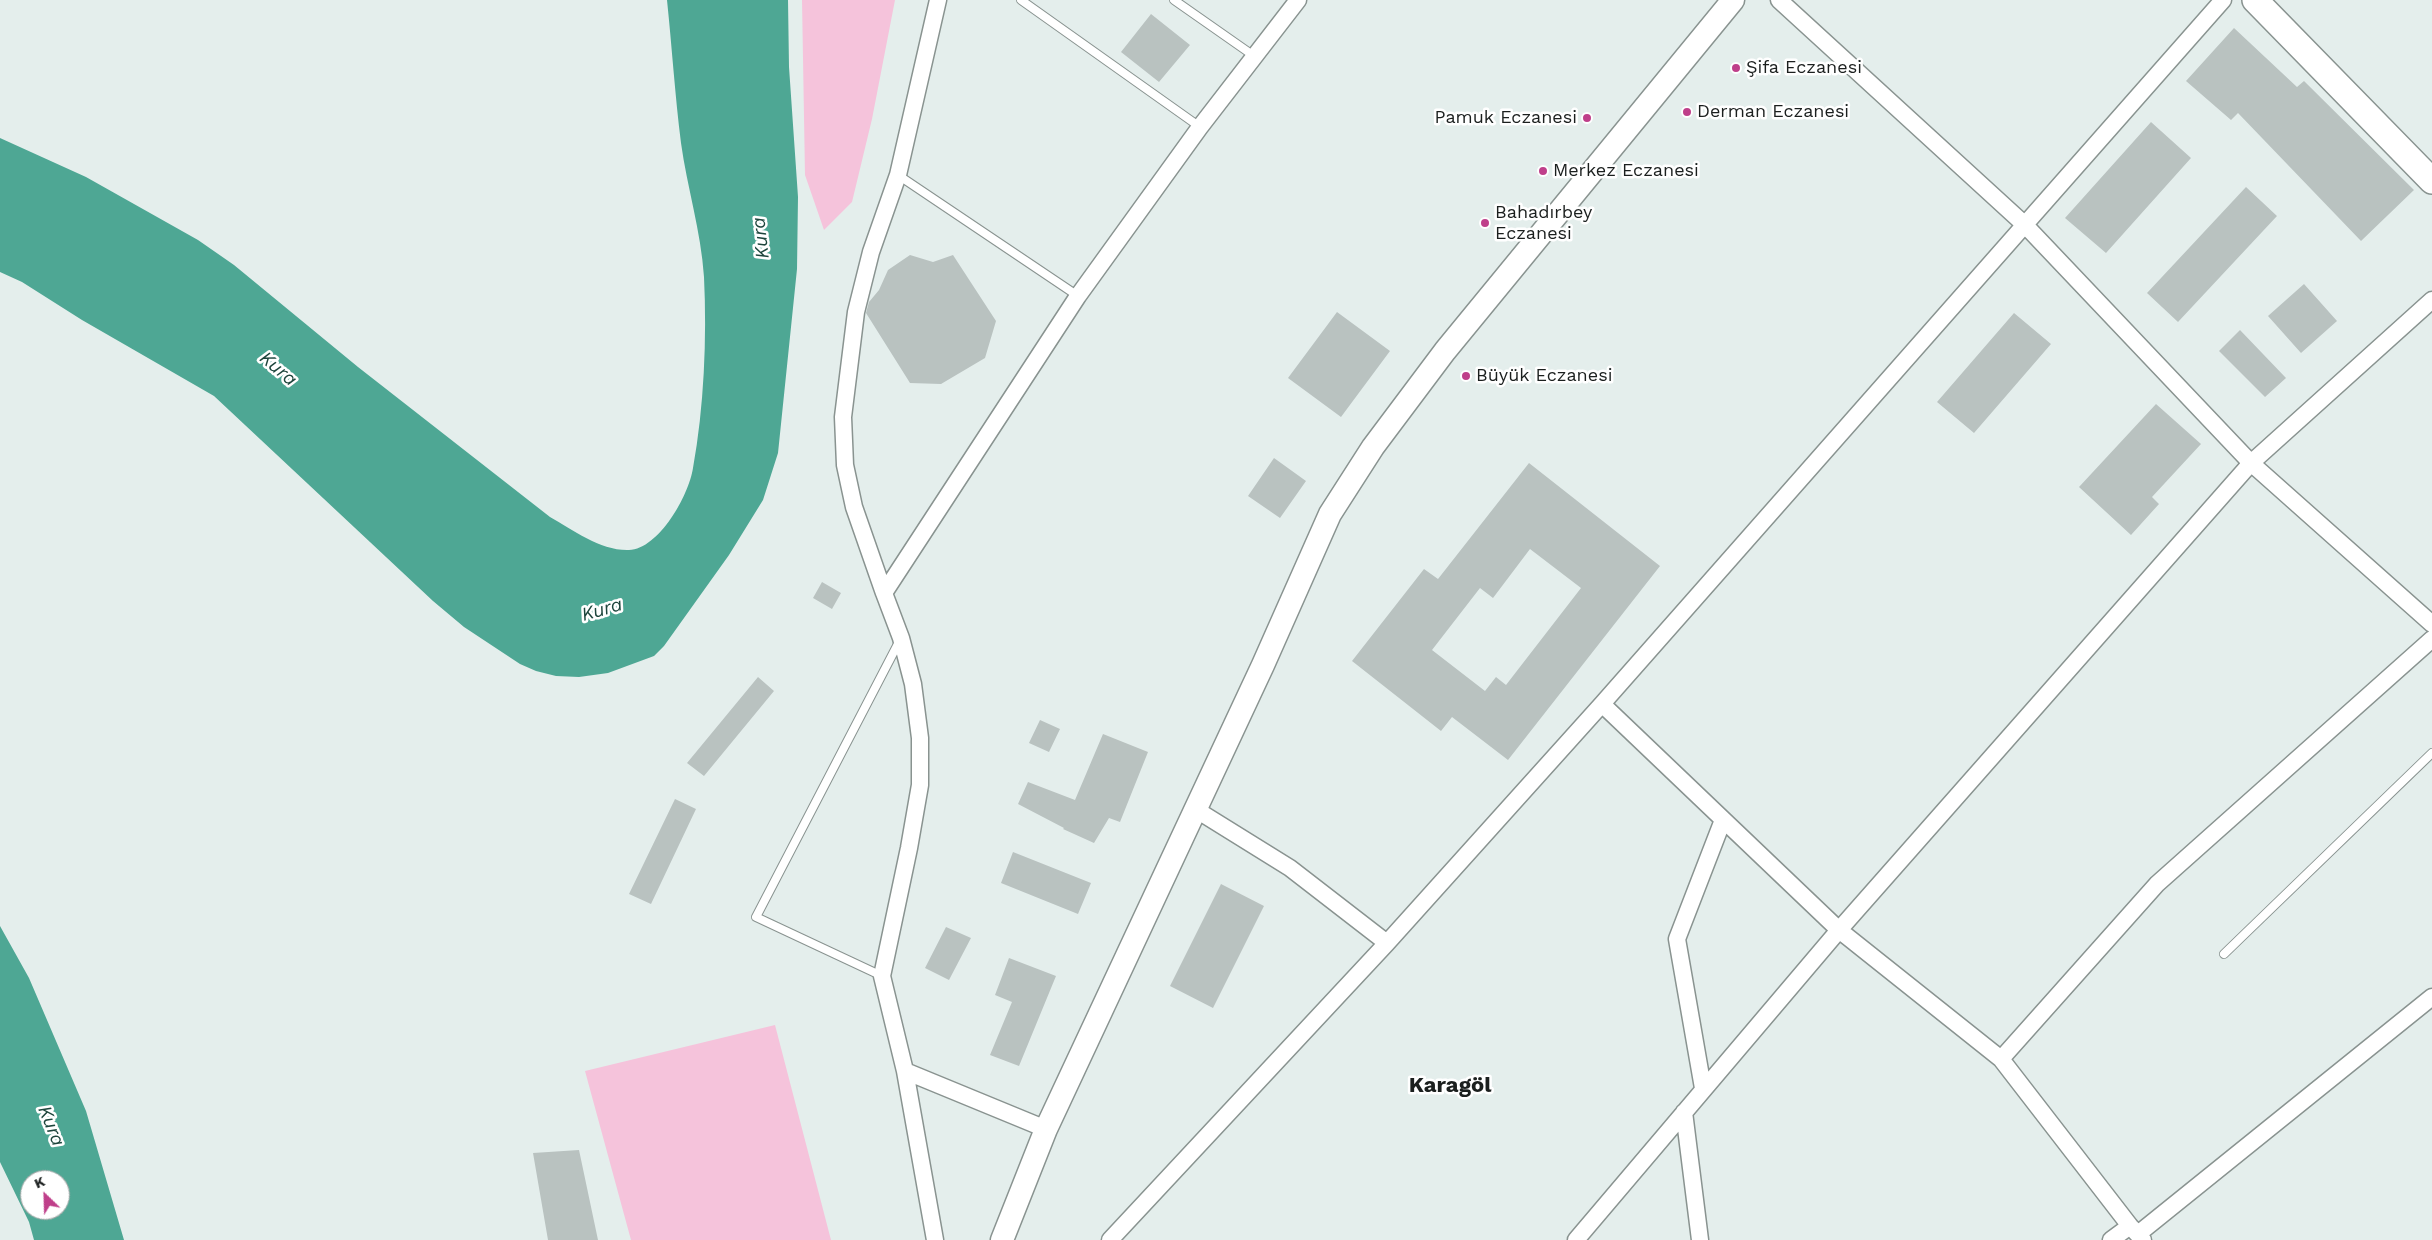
<!DOCTYPE html>
<meta charset="utf-8">
<style>
body{margin:0}
#map{position:relative;width:2432px;height:1240px;overflow:hidden;background:#e4eeec;font-family:"Work Sans",sans-serif}
canvas{display:block}
.north{position:absolute;left:20px;top:1170px;width:50px;height:50px;box-sizing:border-box;background:#fff;border:1px solid #a4a5a5;border-radius:50%;rotate:336deg;font-size:14px;font-weight:700;line-height:20px;text-align:center;color:#1b1f1e}
.north::after{content:'';display:block;margin:auto;width:18px;height:22px;background:#bf3f8a;clip-path:polygon(50% 0,100% 100%,50% 72%,0 100%)}
</style>
<div id="map">
<canvas width="2432" height="1240"></canvas>
<div class="north">K</div>
</div>
<script>
const context = document.querySelector('canvas').getContext('2d');
context.lineJoin = 'round';
function fill(path, color) { context.fillStyle = color; context.fill(path, 'evenodd'); }
function strokePath(path, color, width, dash) { context.strokeStyle = color; context.lineWidth = width; context.lineCap = dash ? 'butt' : 'round'; context.setLineDash(dash || []); context.stroke(path); }
function write(font, color, halo, rows, align = 'center') {
  context.font = font + ' "Work Sans",sans-serif'; context.lineWidth = 5; context.setLineDash([]); context.textBaseline = 'middle'; context.strokeStyle = halo; context.fillStyle = color; for (const [text, x, y, turn = 0] of rows) {
    context.save(); context.translate(x, y); context.rotate((+turn || 0) * Math.PI / 180); context.textAlign = isNaN(turn) ? turn : align; if (halo) context.strokeText(text, 0, 0); context.fillText(text, 0, 0); context.restore();
  }
}
fill(new Path2D(`
 M 802,0 L 895,0 L 872,119 L 852,202 L 824,230 L 805,175 Z
 M 775,1025 L 831,1240 L 631,1240 L 585,1071 Z`), '#f5c3db');
fill(new Path2D(`
 M 667,0 L 788,0 L 789,67 L 798,197 L 797,269 L 778,453 L 763,500 L 729,555 L 664,646 L 654,656 L 608,673 L 579,677 L 556,676 L 536,671 L 520,664 L 464,627 L 433,601 L 214,396 L 82,320 L 22,282 L 0,272 L 0,138 L 86,177 L 198,240 L 234,265 L 358,367 L 550,517 C 573,530 601,551 629,550 C 659,549 689,495 693,468 C 704,408 707,338 704,277 C 701,231 687,187 681,143 C 675,95 672,48 667,0 Z
 M 0,926 L 29,978 L 86,1111 L 124,1240 L 34,1240 L 29,1222 L 0,1162 ZM 30,1180 L 60,1180 L 60,1210 L 30,1210 Z`), '#4ea794');
fill(new Path2D(`
 M 1151,14 L 1190,45 L 1159,82 L 1121,52 Z
 M 2234,28 L 2297,87 L 2304,81 L 2414,190 L 2361,241 L 2238,113 L 2231,120 L 2186,81 Z
 M 2151,122 L 2191,158 L 2106,253 L 2065,218 Z
 M 2246,187 L 2277,216 L 2178,322 L 2147,293 Z
 M 910,255 L 933,262 L 953,255 L 996,321 L 985,358 L 941,384 L 910,383 L 866,313 L 869,302 L 879,290 L 888,270 Z
 M 2304,284 L 2337,321 L 2301,353 L 2268,316 Z
 M 1337,312 L 1390,351 L 1341,417 L 1288,378 Z
 M 2014,313 L 2051,344 L 1974,433 L 1937,402 Z
 M 2240,330 L 2286,378 L 2265,397 L 2219,351 Z
 M 2156,404 L 2201,444 L 2152,497 L 2159,504 L 2131,535 L 2079,487 Z
 M 1274,458 L 1306,481 L 1280,518 L 1248,496 Z
 M 1529,463 L 1660,566 L 1508,760 L 1452,717 L 1441,731 L 1352,661 L 1424,569 L 1438,579 ZM 1530,549 L 1581,588 L 1506,685 L 1496,677 L 1485,691 L 1432,650 L 1480,588 L 1493,598 Z
 M 822,582 L 841,593 L 832,609 L 813,598 Z
 M 758,677 L 774,691 L 704,776 L 687,763 Z
 M 1040,720 L 1060,729 L 1049,752 L 1029,743 Z
 M 1103,734 L 1148,752 L 1120,822 L 1109,818 L 1094,843 L 1063,829 L 1064,828 L 1018,804 L 1028,782 L 1075,800 Z
 M 675,799 L 696,809 L 651,904 L 629,894 Z
 M 1013,852 L 1091,883 L 1078,914 L 1001,883 Z
 M 1221,884 L 1264,906 L 1213,1008 L 1170,986 Z
 M 946,927 L 971,938 L 949,980 L 925,968 Z
 M 1009,958 L 1056,976 L 1019,1066 L 990,1055 L 1012,1002 L 995,995 Z
 M 579,1150 L 598,1240 L 548,1240 L 533,1153 Z`), '#b9c2c0');
const service = new Path2D(`
 M 1021,0 L 1200,127
 M 1174,0 L 1254,56
 M 898,175 L 1078,296
 M 2224,954 L 2432,753
 M 882,976 L 756,917 L 900,640`);
const minor = new Path2D(`
 M 1779,0 L 2025,225 L 2251,463 L 2432,624
 M 884,593 L 854,507 L 845,465 L 843,417 L 856,312 L 871,252 L 898,175 L 938,0
 M 1602,704 L 1839,930 L 2001,1059 L 2130,1226 L 2143,1240
 M 1195,809 L 1290,868 L 1387,943
 M 2001,1059 L 2157,884 L 2432,639
 M 905,1071 L 1046,1129
 M 1703,1088 L 1677,939 L 1723,820
 M 1684,1112 L 1700,1240
 M 2138,1234 L 2432,997
 M 935,1240 L 905,1071 L 882,976 L 909,848 L 920,785 L 920,738 L 913,684 L 901,638 L 884,593 L 1078,296 L 1200,127 L 1298,0
 M 1110,1240 L 1387,943 L 1602,704 L 2223,0
 M 1576,1240 L 1839,930 L 2251,463 L 2432,300
 M 2111,1240 L 2130,1226`);
const secondary = new Path2D(`
 M 1002,1240 L 1046,1129 L 1263,665 L 1330,514 L 1373,447 L 1445,351 L 1733,0`);
const primary = new Path2D(`
 M 2255,0 L 2432,181`);
strokePath(service, '#899390', 10);
strokePath(minor, '#899390', 19);
strokePath(secondary, '#899390', 25);
strokePath(primary, '#899390', 28);
strokePath(service, '#fff', 8);
strokePath(minor, '#fff', 16);
strokePath(secondary, '#fff', 22);
strokePath(primary, '#fff', 25);
for (const [x, y, r, color] of [
 [1736,68,5,"#bf3f8a"],
 [1687,112,5,"#bf3f8a"],
 [1587,118,5,"#bf3f8a"],
 [1543,171,5,"#bf3f8a"],
 [1485,223,5,"#bf3f8a"],
 [1466,376,5,"#bf3f8a"]
]) { const dot = new Path2D(); dot.arc(x, y, r, 0, 2 * Math.PI); context.fillStyle = color; context.fill(dot); strokePath(dot, '#fff', 2); }
write('18px', '#1b1f1e', '#fff', [
 ["Şifa Eczanesi",1746,68],
 ["Derman Eczanesi",1697,112],
 ["Pamuk Eczanesi",1577,118,"right"],
 ["Merkez Eczanesi",1553,171],
 ["Bahadırbey",1495,213],
 ["Eczanesi",1495,234],
 ["Büyük Eczanesi",1476,376]
], 'left');
write('italic 19px', '#1d453c', '#fff', [
 ["Kura",761,238,-96],
 ["Kura",278,369,40],
 ["Kura",602,610,-16],
 ["Kura",51,1126,68]
]);
write('bold 22px', '#1b1f1e', '#fff', [
 ["Karagöl",1450,1086]
]);
</script>
